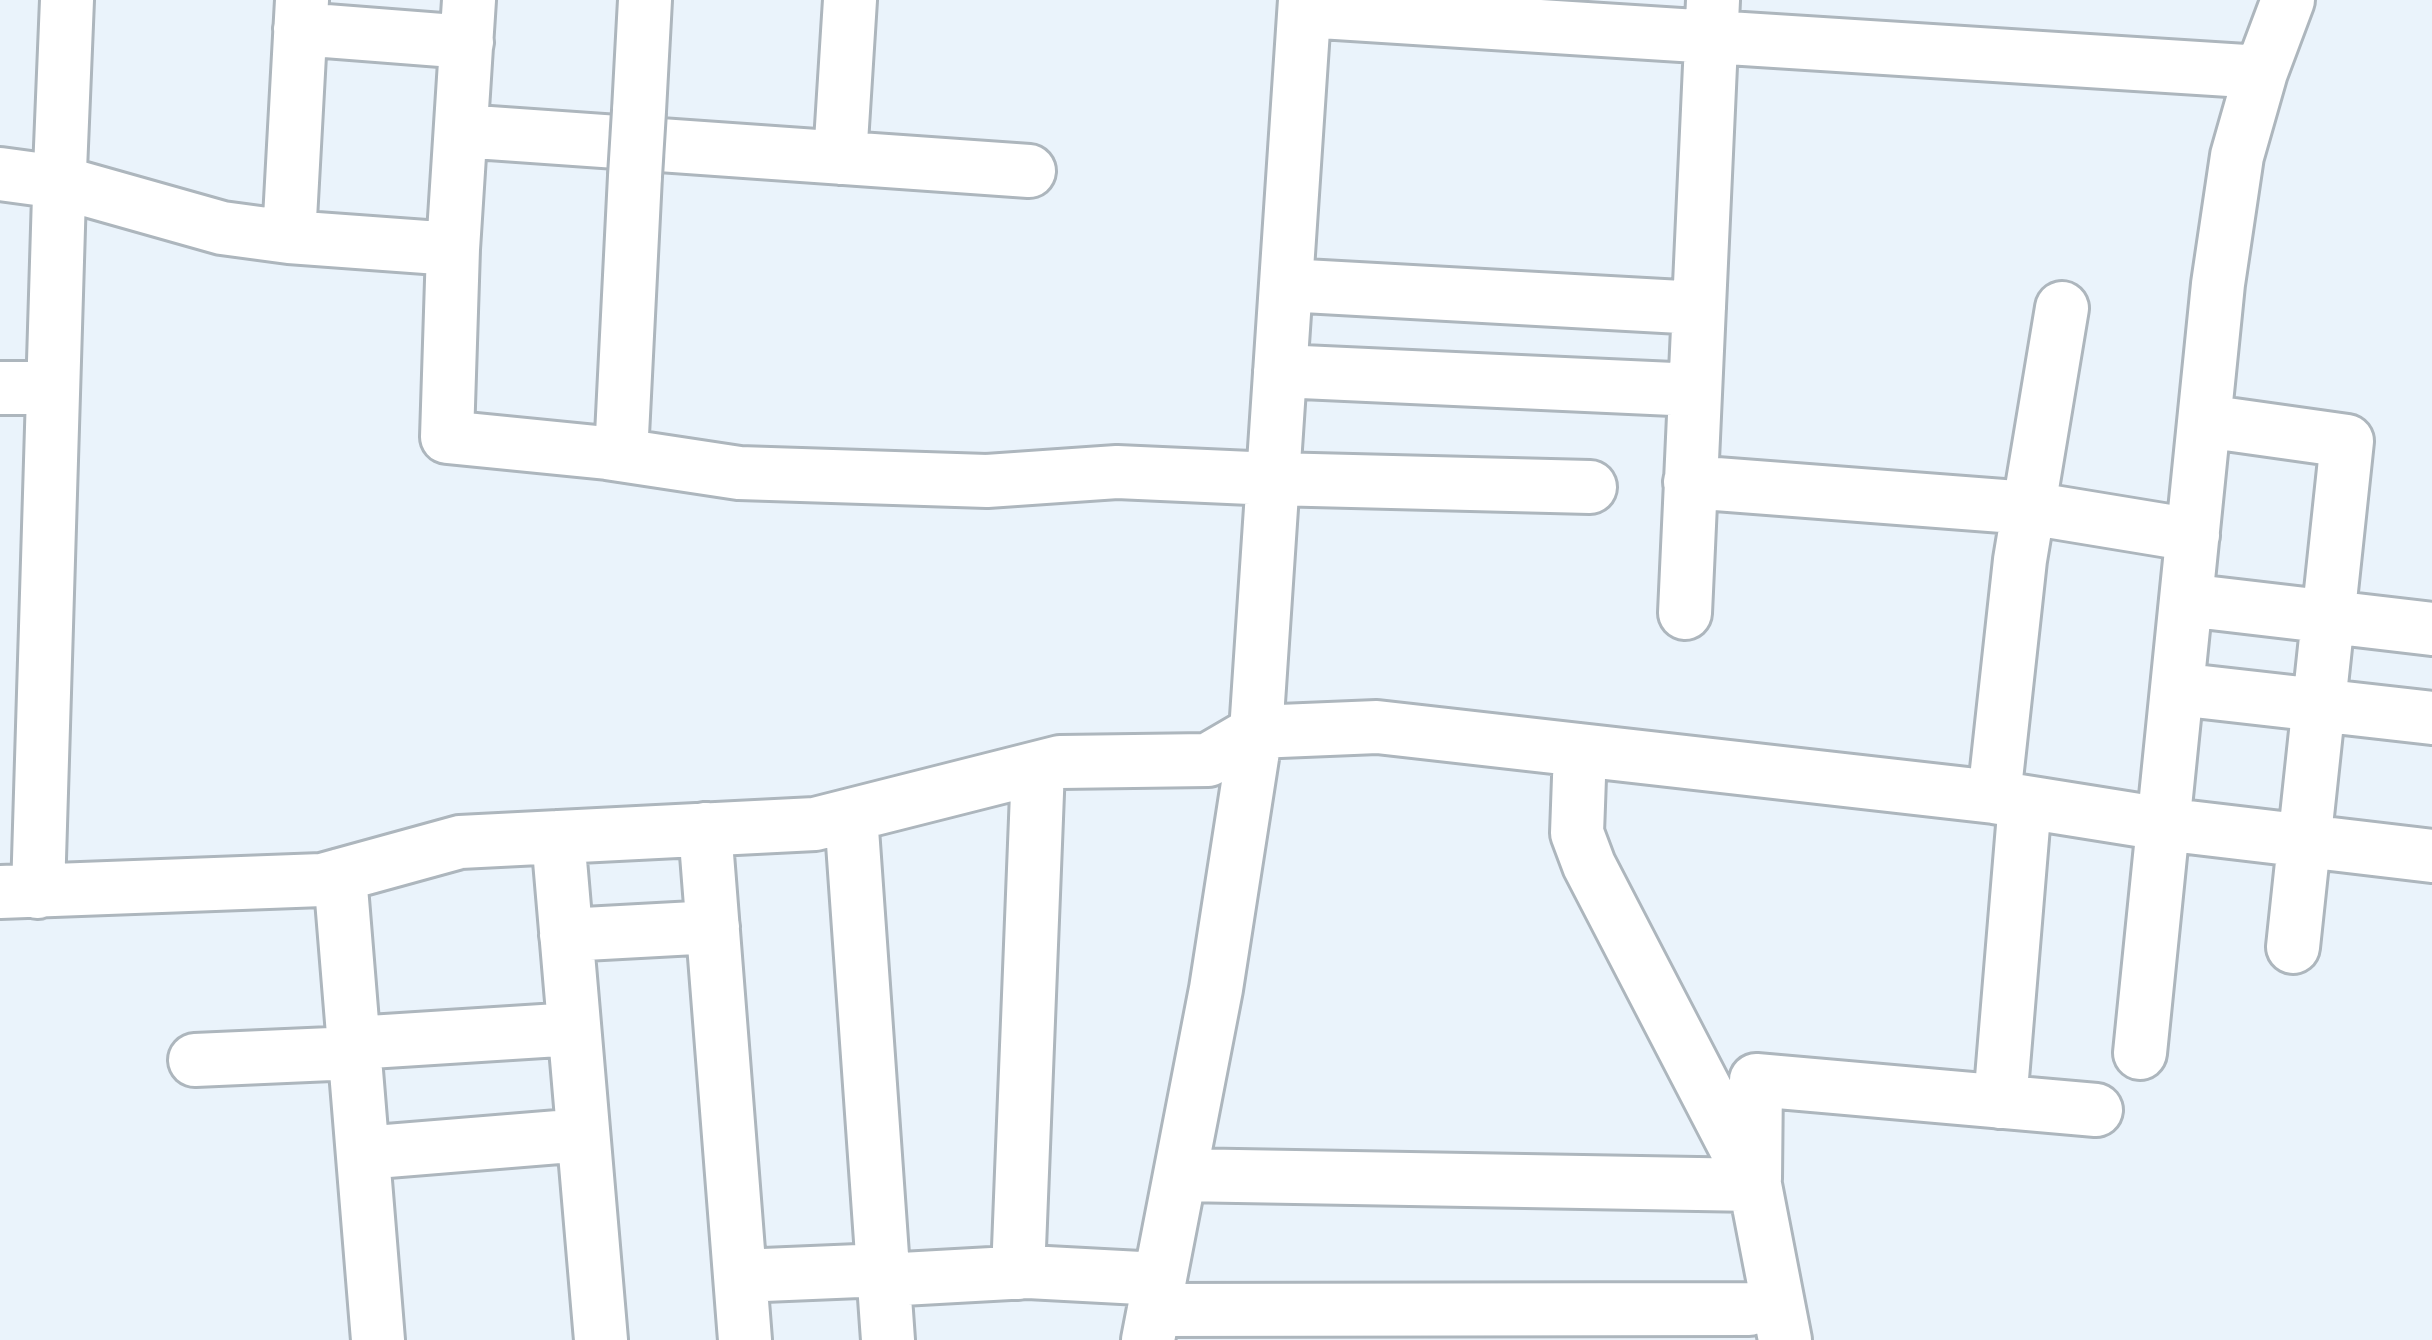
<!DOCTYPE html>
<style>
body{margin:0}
canvas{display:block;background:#eaf3fb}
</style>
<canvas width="2432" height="1340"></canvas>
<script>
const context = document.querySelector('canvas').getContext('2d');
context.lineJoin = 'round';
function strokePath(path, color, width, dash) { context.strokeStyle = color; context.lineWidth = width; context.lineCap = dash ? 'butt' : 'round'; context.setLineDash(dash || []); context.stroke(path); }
const minor = new Path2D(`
 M 469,0 L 453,249 L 447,437 L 607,453 L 739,473 L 987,481 L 1117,472 L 1273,479 L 1590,487
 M 1305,11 L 2261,72
 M 300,29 L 467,42
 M 639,111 L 645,0
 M 461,131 L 1029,171
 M 840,158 L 850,0
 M 0,174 L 59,182 L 222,228 L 289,237 L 453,249
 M 289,237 L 302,0
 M 1286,285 L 1699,308
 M 1280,371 L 1695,390
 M 0,388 L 53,388
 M 2205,421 L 2347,441 L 2293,947
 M 621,455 L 635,176
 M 1690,482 L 2029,508 L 2193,535
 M 2186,600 L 2432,629
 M 1685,613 L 1713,0
 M 2177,689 L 2432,718
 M 1580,750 L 1577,833 L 1589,865 L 1755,1185 L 1785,1340
 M 1994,797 L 2020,560 L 2062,308
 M 851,815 L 888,1340
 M 705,829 L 745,1340
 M 558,837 L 601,1340
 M 340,875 L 378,1340
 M 0,892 L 322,880 L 460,842 L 815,824 L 1060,762 L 1208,760 L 1256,732 L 1377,727 L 1994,797 L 2163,824 L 2432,856
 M 38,892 L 59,195 L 67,0
 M 566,935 L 713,927
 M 354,1043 L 574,1029
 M 2140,1053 L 2218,284 L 2237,156 L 2261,72 L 2288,0
 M 195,1060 L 354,1053
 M 2000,1102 L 2025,802
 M 363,1153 L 583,1135
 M 1180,1175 L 1755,1185
 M 1755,1179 L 1756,1080 L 2096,1110
 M 1018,1273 L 1038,768
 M 740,1276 L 883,1270
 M 884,1280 L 1028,1272 L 1159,1279
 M 1154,1310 L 1749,1309
 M 1148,1340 L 1216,989 L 1256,732 L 1305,0`);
strokePath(minor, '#adb6bd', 58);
strokePath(minor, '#fff', 52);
const minorBridge = new Path2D(`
 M 635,176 L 639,111`);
strokePath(minorBridge, '#adb6bd', 58, []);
strokePath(minorBridge, '#fff', 52);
</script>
